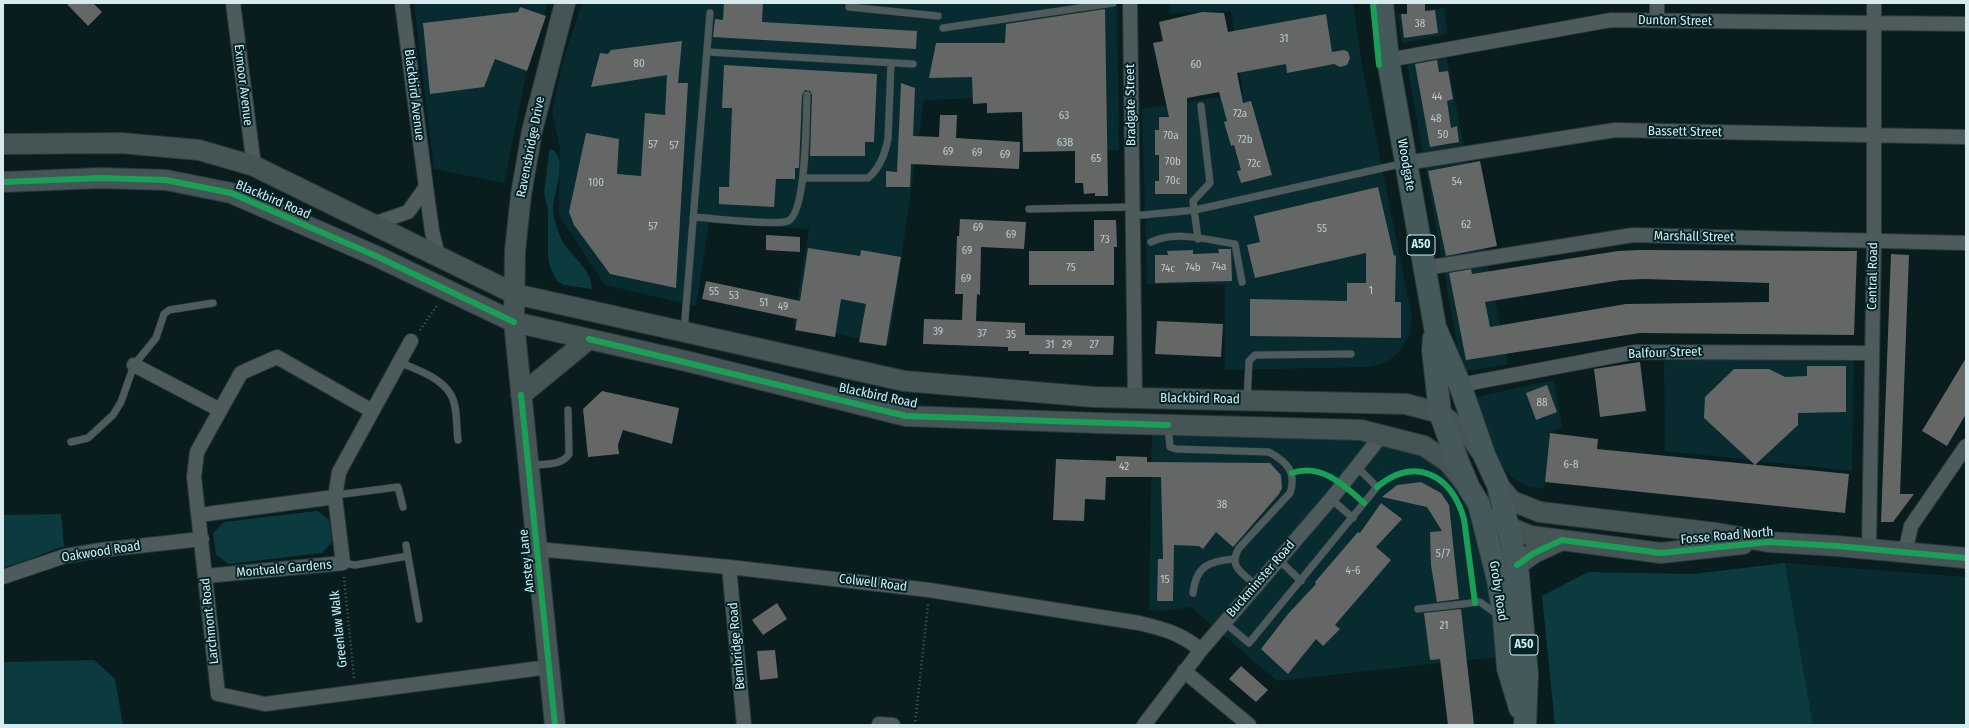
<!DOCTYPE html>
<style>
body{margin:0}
#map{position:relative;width:1969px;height:728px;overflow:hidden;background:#091d1f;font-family:"Fira Sans Condensed",sans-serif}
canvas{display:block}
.frame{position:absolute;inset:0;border:4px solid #d7ebee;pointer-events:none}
</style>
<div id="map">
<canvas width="1969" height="728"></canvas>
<div class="frame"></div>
</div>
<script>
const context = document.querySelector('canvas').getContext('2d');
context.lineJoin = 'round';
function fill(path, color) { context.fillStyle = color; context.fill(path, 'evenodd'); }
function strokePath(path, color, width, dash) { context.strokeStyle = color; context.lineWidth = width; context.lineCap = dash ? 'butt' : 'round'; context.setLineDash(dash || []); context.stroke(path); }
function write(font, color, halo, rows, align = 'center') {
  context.font = font + ' "Fira Sans Condensed",sans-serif'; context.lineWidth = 4; context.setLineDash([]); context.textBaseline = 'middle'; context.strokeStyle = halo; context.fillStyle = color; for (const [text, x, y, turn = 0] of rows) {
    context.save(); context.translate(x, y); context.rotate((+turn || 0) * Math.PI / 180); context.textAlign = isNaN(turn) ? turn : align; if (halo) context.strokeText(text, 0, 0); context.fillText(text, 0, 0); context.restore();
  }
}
fill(new Path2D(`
 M 414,3 L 548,3 L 527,71 L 504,183 L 434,169 Z
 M 582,3 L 1117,3 L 1119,150 L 1023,151 L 1022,112 L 987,114 L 987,98 L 924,100 L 889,345 L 793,324 L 809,229 L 709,223 L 696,306 L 605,285 L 559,215 L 560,149 L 552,111 L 565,54 Z
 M 1169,3 L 1353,3 L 1363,72 L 1412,318 L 1410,334 L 1400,351 L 1386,363 L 1368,367 L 1225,370 L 1225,284 L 1147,284 L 1142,109 L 1243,93 L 1231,11 L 1169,13 Z
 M 1445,8 L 1447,34 L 1402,43 L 1398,14 Z
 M 1446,56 L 1508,364 L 1462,372 L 1407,64 Z
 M 1664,359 L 1854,361 L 1852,471 L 1665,451 Z
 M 1554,380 L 1562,427 L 1550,433 L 1544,489 L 1527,486 L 1514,479 L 1505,470 L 1498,458 L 1476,397 Z
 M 1152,425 L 1295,429 L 1424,446 L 1469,488 L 1506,656 L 1277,681 L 1191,607 L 1163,611 L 1149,610 Z
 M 1785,563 L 1966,577 L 1966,725 L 1813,725 Z`), '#072b2f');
fill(new Path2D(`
 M 551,149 C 570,157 552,196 553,211 C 554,220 558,232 562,240 C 571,257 592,269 592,289 L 564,285 L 557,281 L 550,267 L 548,257 L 548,210 L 544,194 L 549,152 Z
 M 317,511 L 329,520 L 332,542 L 322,553 L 229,564 L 216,555 L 213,533 L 224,522 Z
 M 61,514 L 64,546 L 19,563 L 3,567 L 3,515 Z
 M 1785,563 L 1813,725 L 1555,725 L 1542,596 L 1588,572 L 1693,574 Z
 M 94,660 L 115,679 L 123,725 L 3,725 L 3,662 Z`), '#0b3a3f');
fill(new Path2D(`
 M 66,3 L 93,3 L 102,12 L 88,26 Z
 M 724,3 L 763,3 L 762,22 L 917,31 L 916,49 L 713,37 L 715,19 L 723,20 Z
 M 1407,3 L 1425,3 L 1425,11 L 1435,10 L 1438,33 L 1404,38 L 1401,14 L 1407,14 Z
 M 520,7 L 546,16 L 527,71 L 495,59 L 484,87 L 430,94 L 423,23 L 518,12 Z
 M 1105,9 L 1108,196 L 1095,196 L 1095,193 L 1084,194 L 1083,183 L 1075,183 L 1075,151 L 1023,152 L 1022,112 L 987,113 L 987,103 L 973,104 L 972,77 L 929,78 L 936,43 L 1005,43 L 1006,24 Z
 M 1202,12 L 1224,13 L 1228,32 L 1326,14 L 1332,52 L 1344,50 L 1348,52 L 1350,58 L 1347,65 L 1340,67 L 1334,64 L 1287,73 L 1286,64 L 1237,73 L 1243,103 L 1251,101 L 1272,175 L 1241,183 L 1237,171 L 1241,170 L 1234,145 L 1231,146 L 1224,122 L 1227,121 L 1219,92 L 1187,98 L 1187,194 L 1155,194 L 1155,181 L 1159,181 L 1159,155 L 1155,155 L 1155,130 L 1159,130 L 1159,117 L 1169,117 L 1153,43 L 1163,41 L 1159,22 Z
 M 682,41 L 678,83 L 688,83 L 676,288 L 610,274 L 574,225 L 569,212 L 586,133 L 619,139 L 617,174 L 641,176 L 645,113 L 665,115 L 667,75 L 591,87 L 600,53 L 608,54 L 611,50 Z
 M 1437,60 L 1439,72 L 1448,71 L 1453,99 L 1447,101 L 1451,128 L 1457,126 L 1459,142 L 1430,147 L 1415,64 Z
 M 724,65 L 877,74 L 874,142 L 865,142 L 865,156 L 810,156 L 812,95 L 810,91 L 805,90 L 802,95 L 799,168 L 795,168 L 795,179 L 776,179 L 774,207 L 719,204 L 719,187 L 729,187 L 732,108 L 722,108 Z
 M 901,83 L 915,88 L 913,136 L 939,137 L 940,115 L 957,115 L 956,138 L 1020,142 L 1019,169 L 911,164 L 910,187 L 886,187 L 886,171 L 897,172 Z
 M 1480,161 L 1497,246 L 1446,256 L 1428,171 Z
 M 1378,187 L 1394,256 L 1396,255 L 1395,302 L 1401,302 L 1401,338 L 1250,336 L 1250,299 L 1347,301 L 1347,283 L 1366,283 L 1366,253 L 1255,278 L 1247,245 L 1260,242 L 1254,216 Z
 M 960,219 L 1026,222 L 1024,249 L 981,247 L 980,295 L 977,294 L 976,321 L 1025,323 L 1025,335 L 1114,336 L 1113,355 L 1029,354 L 1029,351 L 1008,351 L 1008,347 L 923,344 L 924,319 L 962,320 L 963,294 L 955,294 L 957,236 L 959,236 Z
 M 1094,220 L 1116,220 L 1117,247 L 1114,247 L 1114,285 L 1029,285 L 1029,251 L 1094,251 Z
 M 766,235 L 800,237 L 800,252 L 766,250 Z
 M 808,248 L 860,256 L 861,250 L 901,257 L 886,346 L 859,342 L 866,304 L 841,299 L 835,337 L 795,330 L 797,319 L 702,299 L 706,281 L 800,301 Z
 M 1218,249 L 1231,249 L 1232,281 L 1155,283 L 1155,255 L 1168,255 L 1167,251 L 1193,250 L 1193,254 L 1219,253 Z
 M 1639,250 L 1857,251 L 1854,335 L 1640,333 L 1466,360 L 1449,273 L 1471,269 L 1472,274 L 1618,251 ZM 1645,279 L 1769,283 L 1769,302 L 1626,304 L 1490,327 L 1485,302 L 1621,280 Z
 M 1891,254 L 1909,255 L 1900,494 L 1914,494 L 1893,522 L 1881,522 Z
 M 1157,321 L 1223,324 L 1221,357 L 1155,354 Z
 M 1966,358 L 1966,414 L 1947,446 L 1922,431 Z
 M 1640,362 L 1646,411 L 1600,417 L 1594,369 Z
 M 1807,366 L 1846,366 L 1846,412 L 1798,413 L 1798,425 L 1755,465 L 1704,418 L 1705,397 L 1734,369 L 1769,369 L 1785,377 L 1807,376 Z
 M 1547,385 L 1557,412 L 1536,420 L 1526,393 Z
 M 602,391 L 679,408 L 672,444 L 623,430 L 618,445 L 619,454 L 588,457 L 583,409 Z
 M 1550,433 L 1598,439 L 1597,449 L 1849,474 L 1845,513 L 1545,482 Z
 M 1116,456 L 1147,457 L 1147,462 L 1270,463 L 1281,475 L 1282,488 L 1279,494 L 1233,547 L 1216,532 L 1203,549 L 1199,546 L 1174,545 L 1173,601 L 1157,601 L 1158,559 L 1163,559 L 1161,477 L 1106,477 L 1105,500 L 1085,499 L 1084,521 L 1053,520 L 1056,459 L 1116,461 Z
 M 1421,482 L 1441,493 L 1449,505 L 1459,599 L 1437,602 L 1431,565 L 1430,532 L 1442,531 L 1427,507 L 1382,497 L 1397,485 Z
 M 1381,503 L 1402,519 L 1376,547 L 1391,560 L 1335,625 L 1340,629 L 1323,646 L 1316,639 L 1288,674 L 1261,649 L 1288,614 L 1316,584 L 1315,582 L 1358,532 L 1360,533 Z
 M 777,603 L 787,619 L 763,635 L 752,620 Z
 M 1461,609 L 1474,725 L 1448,725 L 1440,659 L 1430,660 L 1424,613 Z
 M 775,650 L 778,678 L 760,680 L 757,651 Z
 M 1241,666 L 1268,690 L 1256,702 L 1229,679 Z`), '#656766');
const lane = new Path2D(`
 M 850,3 L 849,7 L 938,16
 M 943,28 L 1113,3
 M 707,52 L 913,64
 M 803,178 L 868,178 C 879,169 885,154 888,139 L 891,63
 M 1029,209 L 1132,207
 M 1132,216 L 1195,210 L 1405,163
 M 693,217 C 711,218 776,226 788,221 C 807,212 806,116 807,95
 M 1198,239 L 1193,201 L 1210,183 L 1201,106
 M 1151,242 C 1176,230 1208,240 1235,244 L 1242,282
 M 684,331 L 710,13
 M 399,362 C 417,370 441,377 451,395 C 458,407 456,427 458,440
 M 1247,400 L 1249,361 L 1255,355 L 1351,354
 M 1168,425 L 1170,447 L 1176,449 L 1269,452 C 1287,462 1297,472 1290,493 L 1239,548 C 1228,567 1242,573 1256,585
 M 71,442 L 88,438 L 113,415 L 121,402 L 134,365 L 156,338 L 164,314 L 169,310 L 213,303
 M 531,465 C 543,464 562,466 569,454 L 568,410
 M 336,495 L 398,487 L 403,507
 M 1331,499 L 1353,518
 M 406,545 L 408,556
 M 1278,559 L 1301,581
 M 343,563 L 355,565 L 408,556 L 419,619
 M 1193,593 C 1196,566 1209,561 1234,559
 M 1418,609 L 1480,602 L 1498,615
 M 1224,622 L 1249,643 L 1377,487 L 1356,466`);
const street = new Path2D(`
 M 233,3 L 254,166
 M 402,3 L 426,187 L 432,231 L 438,256
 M 1130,3 L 1135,397
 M 1657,3 L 1657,20
 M 1388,60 L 1611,20 L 1966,24
 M 1406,163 L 1615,130 L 1966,137
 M 373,224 L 408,212 L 426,187
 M 1425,268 L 1633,235 L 1966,243
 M 134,365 L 220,410
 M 1460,385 L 1635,352 L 1872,353
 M 372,411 L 277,357 L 241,373 L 197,452 L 194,477 L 218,694 L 265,704 L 549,667
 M 199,515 L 335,497
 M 537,549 L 729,567 L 929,590 L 1139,623 C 1164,629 1180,633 1201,650
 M 1869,549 L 1874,241 L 1874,3
 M 1905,553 L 1911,526 L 1966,446
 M 729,567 L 744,725
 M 206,576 L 343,563 L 335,497 L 339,472 L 411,341
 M 3,577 L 65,556 L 101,550 L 202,539
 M 1184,671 L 1249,725
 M 879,724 L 893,725
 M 1144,725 L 1201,650 L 1331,499 L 1382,435`);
const secondary = new Path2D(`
 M 3,144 L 121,143 L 199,150 L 254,166 L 515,294 L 904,381 L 1094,397 L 1406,404 L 1440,413 L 1470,437 L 1482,453
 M 3,182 L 101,178 L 166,180 L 231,193 L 376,256 L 514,322 L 690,362 L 906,416 L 1098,423 L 1361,430 L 1424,446 L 1448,462 L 1464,482
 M 521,395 L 589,339
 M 1498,485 L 1512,501 L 1540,512 L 1716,533 L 1769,542 L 1837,546 L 1966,558
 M 1497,518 L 1508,527 L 1531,536 L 1661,553 L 1743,544
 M 1517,565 L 1534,553 L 1562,540
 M 555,725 L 514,322 L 515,251 L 521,195 L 532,131 L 565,3`);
const primary = new Path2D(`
 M 1382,3 L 1388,60 L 1435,327 L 1460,385 L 1485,457 L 1498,485 L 1517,565 L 1527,674 L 1525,725
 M 1434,338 L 1433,350 L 1440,413 L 1458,462 L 1469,488 L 1479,504 L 1498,580 L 1504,618 L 1508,668 L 1520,708`);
strokePath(lane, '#2c383a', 8);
strokePath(street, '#2c383a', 16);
strokePath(secondary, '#2c383a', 22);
strokePath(primary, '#2c383a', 24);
strokePath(new Path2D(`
 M 420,330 L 438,304
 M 344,577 L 354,678
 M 915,725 L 928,604`), '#4e5c5d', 2.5, [1, 3]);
strokePath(lane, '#4d5b5d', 7);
strokePath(street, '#4d5b5d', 14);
strokePath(secondary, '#455556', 20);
strokePath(primary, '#45585a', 22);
strokePath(new Path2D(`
 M 1373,3 L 1379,65
 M 3,182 L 101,178 L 166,180 L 231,193 L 376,256 L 514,322
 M 589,339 L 906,416 L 1168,425
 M 521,395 L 555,725
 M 1292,473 C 1321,463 1344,485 1364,503
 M 1377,487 C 1415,456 1451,474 1464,519 L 1475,603
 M 1517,565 L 1534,553 L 1562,540 L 1661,553 L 1769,542 L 1837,546 L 1966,558`), '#1a9f57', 6);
write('11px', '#bacacc', null, [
 ["38",1420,24],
 ["31",1284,39],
 ["80",639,64],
 ["60",1196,65],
 ["44",1437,97],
 ["72a",1240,114],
 ["63",1064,116],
 ["48",1436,119],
 ["50",1443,135],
 ["70a",1171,136],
 ["72b",1245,140],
 ["63B",1065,143],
 ["57",653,145],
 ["57",674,146],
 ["69",948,152],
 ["69",977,153],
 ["69",1005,155],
 ["65",1096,159],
 ["70b",1173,162],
 ["72c",1254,164],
 ["70c",1173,181],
 ["54",1457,182],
 ["100",596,183],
 ["62",1466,225],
 ["57",653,227],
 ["69",978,228],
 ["55",1322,229],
 ["69",1011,235],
 ["73",1105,240],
 ["69",967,251],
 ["74a",1219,267],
 ["75",1071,268],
 ["74b",1193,268],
 ["74c",1168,269],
 ["69",966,279],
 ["1",1371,291],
 ["55",714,292],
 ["53",734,296],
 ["51",764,303],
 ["49",783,307],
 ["39",938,332],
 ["37",982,334],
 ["35",1011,335],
 ["31",1050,345],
 ["29",1067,345],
 ["27",1094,345],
 ["88",1542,403],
 ["6-8",1571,465],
 ["42",1124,467],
 ["38",1222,505],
 ["5/7",1443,554],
 ["4-6",1353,571],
 ["15",1165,580],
 ["21",1444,626]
]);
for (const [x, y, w] of [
 [1421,245,28],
 [1524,645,28]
]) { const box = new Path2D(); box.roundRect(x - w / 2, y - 10, w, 20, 3); context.fillStyle = '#002428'; context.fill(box); strokePath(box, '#d7ebee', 1); }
write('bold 12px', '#d7ebee', null, [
 ["A50",1421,245],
 ["A50",1524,645]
]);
write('13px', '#d7ebee', '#002428', [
 ["Dunton Street",1675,21,1],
 ["Exmoor Avenue",243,85,83],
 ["Blackbird Avenue",414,95,83],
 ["Bradgate Street",1131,105,-91],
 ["Bassett Street",1685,132,1],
 ["Ravensbridge Drive",531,147,-79],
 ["Woodgate",1406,165,80],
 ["Blackbird Road",273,200,23],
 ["Marshall Street",1694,237,1],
 ["Central Road",1873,276,-89],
 ["Balfour Street",1665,353,-2],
 ["Blackbird Road",878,396,12],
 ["Blackbird Road",1200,399,1],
 ["Fosse Road North",1727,536,-5],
 ["Oakwood Road",101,552,-9],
 ["Anstey Lane",527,561,-96],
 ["Montvale Gardens",284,569,-5],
 ["Buckminster Road",1261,579,-49],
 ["Colwell Road",873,583,7],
 ["Groby Road",1498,591,81],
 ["Larchmont Road",210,621,-96],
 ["Greenlaw Walk",339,629,-96],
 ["Bembridge Road",737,646,-95]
]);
</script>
